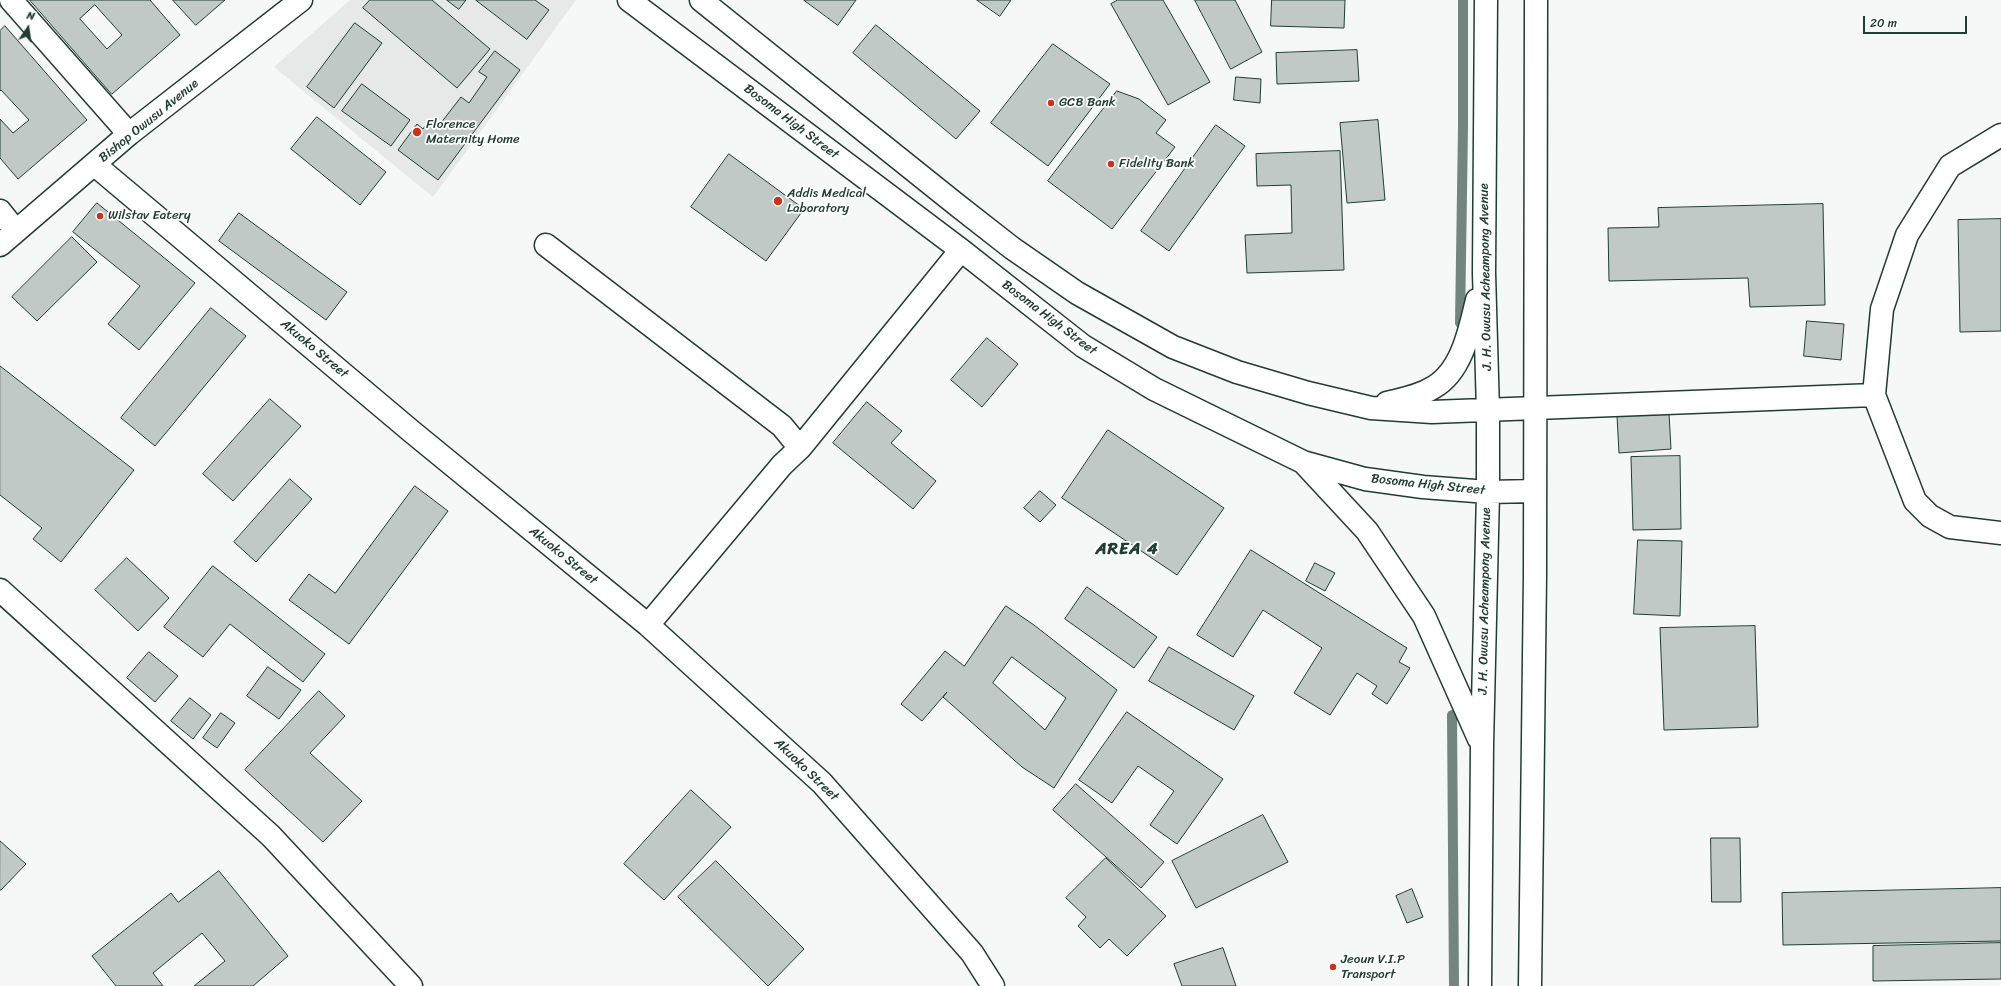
<!DOCTYPE html>
<style>
body{margin:0}
#map{position:relative;width:2001px;height:986px;overflow:hidden;background:#f6f7f7;font-family:Sriracha,sans-serif}
canvas{display:block}
.north{position:absolute;left:8px;top:8px;width:40px;height:40px;-webkit-text-stroke:3px #fff;paint-order:stroke;rotate:13deg;font-size:11px;font-weight:700;line-height:16px;text-align:center;color:#1f3d34}
.north::after{content:'';display:block;margin:auto;width:14px;height:18px;background:#1f3d34;clip-path:polygon(50% 0,100% 100%,50% 72%,0 100%)}
.scale{position:absolute;left:1863px;top:16px;width:104px;height:18px;box-sizing:border-box;border:2px solid #1f3d34;border-top:0;padding-left:5px;font-size:12px;line-height:14px;white-space:nowrap;color:#1f3d34;-webkit-text-stroke:3px #fff;paint-order:stroke}
</style>
<div id="map">
<canvas width="2001" height="986"></canvas>
<div class="north">N</div>
<div class="scale">20 m</div>
</div>
<script>
const context = document.querySelector('canvas').getContext('2d');
context.lineJoin = 'round';
function fill(path, color) { context.fillStyle = color; context.fill(path, 'evenodd'); }
function strokePath(path, color, width, dash) { context.strokeStyle = color; context.lineWidth = width; context.lineCap = dash ? 'butt' : 'round'; context.setLineDash(dash || []); context.stroke(path); }
function write(font, color, halo, rows, align = 'center') {
  context.font = font + ' Sriracha,sans-serif'; context.lineWidth = 3.5; context.setLineDash([]); context.textBaseline = 'middle'; context.strokeStyle = halo; context.fillStyle = color; for (const [text, x, y, turn = 0] of rows) {
    context.save(); context.translate(x, y); context.rotate((+turn || 0) * Math.PI / 180); context.textAlign = isNaN(turn) ? turn : align; if (halo) context.strokeText(text, 0, 0); context.fillText(text, 0, 0); context.restore();
  }
}
fill(new Path2D(`
 M 350,0 L 576,0 L 433,197 L 274,67 Z`), '#e6e9e8');
strokePath(new Path2D(`
 M 1460,323 L 1463,127 L 1463,0
 M 1452,715 L 1454,986`), '#72857f', 10);
const building = new Path2D(`
 M 30,0 L 150,0 L 180,35 L 112,94 ZM 95,5 L 122,35 L 107,49 L 80,19 Z
 M 173,0 L 225,0 L 196,25 Z
 M 370,0 L 432,0 L 490,49 L 457,88 L 363,8 Z
 M 447,0 L 466,0 L 459,9 Z
 M 476,0 L 535,0 L 549,10 L 527,39 Z
 M 804,0 L 856,0 L 838,25 Z
 M 977,0 L 1011,0 L 1000,16 Z
 M 1118,0 L 1163,0 L 1210,82 L 1168,105 L 1111,4 Z
 M 1195,0 L 1235,0 L 1262,52 L 1231,69 Z
 M 1272,0 L 1345,0 L 1344,28 L 1271,26 Z
 M 355,23 L 382,43 L 334,108 L 307,87 Z
 M 876,25 L 980,111 L 956,139 L 853,53 Z
 M 5,26 L 87,120 L 18,179 L 0,158 L 0,119 L 13,133 L 29,120 L 1,90 L 0,91 L 0,31 Z
 M 1053,44 L 1110,84 L 1048,166 L 991,123 Z
 M 1357,50 L 1359,81 L 1277,84 L 1276,53 Z
 M 495,51 L 520,70 L 438,180 L 398,150 L 417,124 L 423,129 L 428,122 L 437,128 L 461,97 L 469,103 L 487,77 L 479,72 Z
 M 1236,77 L 1261,79 L 1260,103 L 1234,100 Z
 M 362,84 L 410,120 L 391,146 L 342,111 Z
 M 1117,91 L 1139,99 L 1166,120 L 1156,133 L 1175,147 L 1112,229 L 1048,181 Z
 M 317,117 L 386,172 L 360,205 L 291,149 Z
 M 1378,120 L 1385,200 L 1347,203 L 1340,123 Z
 M 1216,125 L 1245,146 L 1169,251 L 1141,231 Z
 M 1340,151 L 1344,270 L 1247,273 L 1245,235 L 1292,233 L 1291,185 L 1257,186 L 1256,154 Z
 M 729,154 L 804,209 L 766,261 L 691,207 Z
 M 97,203 L 195,283 L 139,350 L 108,324 L 140,286 L 73,232 Z
 M 1823,204 L 1825,305 L 1750,307 L 1748,278 L 1609,281 L 1608,228 L 1659,227 L 1658,208 Z
 M 239,213 L 347,292 L 326,320 L 219,241 Z
 M 2001,219 L 2001,331 L 1960,332 L 1958,220 Z
 M 72,237 L 97,262 L 37,321 L 12,297 Z
 M 211,308 L 246,336 L 155,446 L 121,418 Z
 M 1807,321 L 1844,324 L 1841,360 L 1804,356 Z
 M 987,338 L 1018,364 L 982,407 L 951,380 Z
 M 0,366 L 134,470 L 61,562 L 33,539 L 42,528 L 0,495 Z
 M 270,399 L 301,426 L 233,501 L 203,474 Z
 M 867,402 L 902,431 L 891,443 L 936,481 L 913,509 L 833,443 Z
 M 1669,413 L 1671,449 L 1619,453 L 1617,416 Z
 M 1108,430 L 1224,508 L 1177,575 L 1062,498 Z
 M 1680,456 L 1681,529 L 1633,530 L 1631,457 Z
 M 290,479 L 312,499 L 256,562 L 234,542 Z
 M 415,486 L 448,511 L 349,644 L 289,600 L 309,574 L 335,593 Z
 M 1040,491 L 1056,505 L 1040,522 L 1024,508 Z
 M 1638,540 L 1682,541 L 1680,616 L 1634,614 Z
 M 1251,550 L 1407,648 L 1399,662 L 1410,668 L 1387,704 L 1372,694 L 1377,686 L 1357,673 L 1330,715 L 1294,693 L 1322,648 L 1263,610 L 1233,657 L 1197,635 Z
 M 127,558 L 169,598 L 138,631 L 95,590 Z
 M 1315,563 L 1335,573 L 1325,591 L 1306,581 Z
 M 213,566 L 325,654 L 303,682 L 230,624 L 203,657 L 164,627 Z
 M 1087,587 L 1157,637 L 1134,668 L 1065,619 Z
 M 1006,606 L 1034,625 L 1117,690 L 1054,788 L 1022,767 L 943,697 L 947,692 L 922,721 L 901,704 L 945,651 L 964,666 ZM 1012,657 L 1066,698 L 1045,730 L 993,683 Z
 M 1755,626 L 1758,727 L 1664,730 L 1660,628 Z
 M 1169,647 L 1254,696 L 1234,730 L 1149,681 Z
 M 149,652 L 178,676 L 155,702 L 127,678 Z
 M 268,667 L 301,690 L 279,719 L 247,696 Z
 M 319,691 L 345,716 L 310,753 L 362,801 L 323,842 L 245,770 Z
 M 190,698 L 211,715 L 193,739 L 171,721 Z
 M 1127,712 L 1223,779 L 1177,844 L 1150,825 L 1174,791 L 1138,766 L 1112,803 L 1079,780 Z
 M 221,713 L 235,723 L 217,748 L 203,738 Z
 M 1076,784 L 1164,862 L 1141,888 L 1053,810 Z
 M 691,790 L 731,827 L 664,900 L 624,864 Z
 M 1263,815 L 1288,862 L 1196,908 L 1172,861 Z
 M 1711,838 L 1740,838 L 1741,902 L 1712,902 Z
 M 0,841 L 26,864 L 1,890 L 0,890 Z
 M 1106,858 L 1166,916 L 1127,956 L 1109,939 L 1100,948 L 1078,926 L 1086,917 L 1066,898 Z
 M 716,861 L 804,949 L 768,986 L 678,897 Z
 M 219,871 L 288,956 L 253,986 L 194,986 L 225,961 L 202,933 L 153,973 L 163,986 L 116,986 L 92,956 L 171,893 L 178,902 Z
 M 2001,888 L 2001,941 L 1783,945 L 1782,893 Z
 M 1412,889 L 1423,917 L 1407,923 L 1396,896 Z
 M 2001,943 L 2001,979 L 1873,981 L 1873,946 Z
 M 1223,948 L 1236,986 L 1182,986 L 1174,964 Z`);
fill(building, '#c0c9c6');
strokePath(building, '#1f3d34', 1);
const minor = new Path2D(`
 M 11,0 L 129,134
 M 629,0 L 961,250 L 1083,346 L 1154,389 L 1303,462 L 1365,479 L 1423,487 L 1488,492 L 1535,491
 M 701,0 L 957,205 L 1012,248 L 1077,293 L 1173,347 L 1237,372 L 1308,393 L 1371,408 L 1432,412 L 1874,395
 M 2001,135 L 1950,166 L 1907,235 L 1882,309 L 1874,395 L 1915,501 L 1930,516 L 1950,527 L 2001,533
 M 95,165 L 411,431 L 648,625 L 822,783 L 972,953 L 993,986
 M 0,211 L 16,231
 M 0,245 L 129,134 L 301,0
 M 546,245 L 782,426 L 800,448
 M 1387,403 C 1403,399 1420,396 1434,387 C 1462,371 1470,329 1477,300
 M 1303,462 L 1367,531 L 1424,616 L 1479,739
 M 0,590 L 271,836 L 411,986
 M 648,625 L 782,465 L 800,448 L 961,250
 M 1480,986 L 1482,745 L 1488,492 L 1488,411 L 1484,273 L 1486,0
 M 1530,986 L 1535,575 L 1536,0`);
strokePath(minor, '#1f3d34', 25);
strokePath(minor, '#fff', 22);
for (const [x, y, r, color] of [
 [1051,103,4,"#c8321e"],
 [417,132,5,"#c8321e"],
 [1111,164,4,"#c8321e"],
 [778,201,5,"#c8321e"],
 [100,216,4,"#c8321e"],
 [1333,967,4,"#c8321e"]
]) { const dot = new Path2D(); dot.arc(x, y, r, 0, 2 * Math.PI); context.fillStyle = color; context.fill(dot); strokePath(dot, '#fff', 1.5); }
write('13px', '#1f3d34', '#fff', [
 ["GCB Bank",1059,103],
 ["Florence",426,125],
 ["Maternity Home",426,140],
 ["Fidelity Bank",1119,164],
 ["Addis Medical",787,194],
 ["Laboratory",787,209],
 ["Wilstav Eatery",108,216],
 ["Jeoun V.I.P",1341,960],
 ["Transport",1341,975]
], 'left');
write('13px', '#1f3d34', '#fff', [
 ["Bishop Owusu Avenue",149,121,-39],
 ["Bosoma High Street",791,122,37],
 ["J. H. Owusu Acheampong Avenue",1486,277,-91],
 ["Bosoma High Street",1049,318,37],
 ["Akuoko Street",314,349,40],
 ["Bosoma High Street",1428,485,6],
 ["Akuoko Street",563,556,39],
 ["J. H. Owusu Acheampong Avenue",1485,601,-89],
 ["Akuoko Street",806,770,44]
]);
context.letterSpacing = '1px';
write('bold 17px', '#1f3d34', '#fff', [
 ["AREA 4",1127,550]
]);
context.letterSpacing = '0px';
</script>
